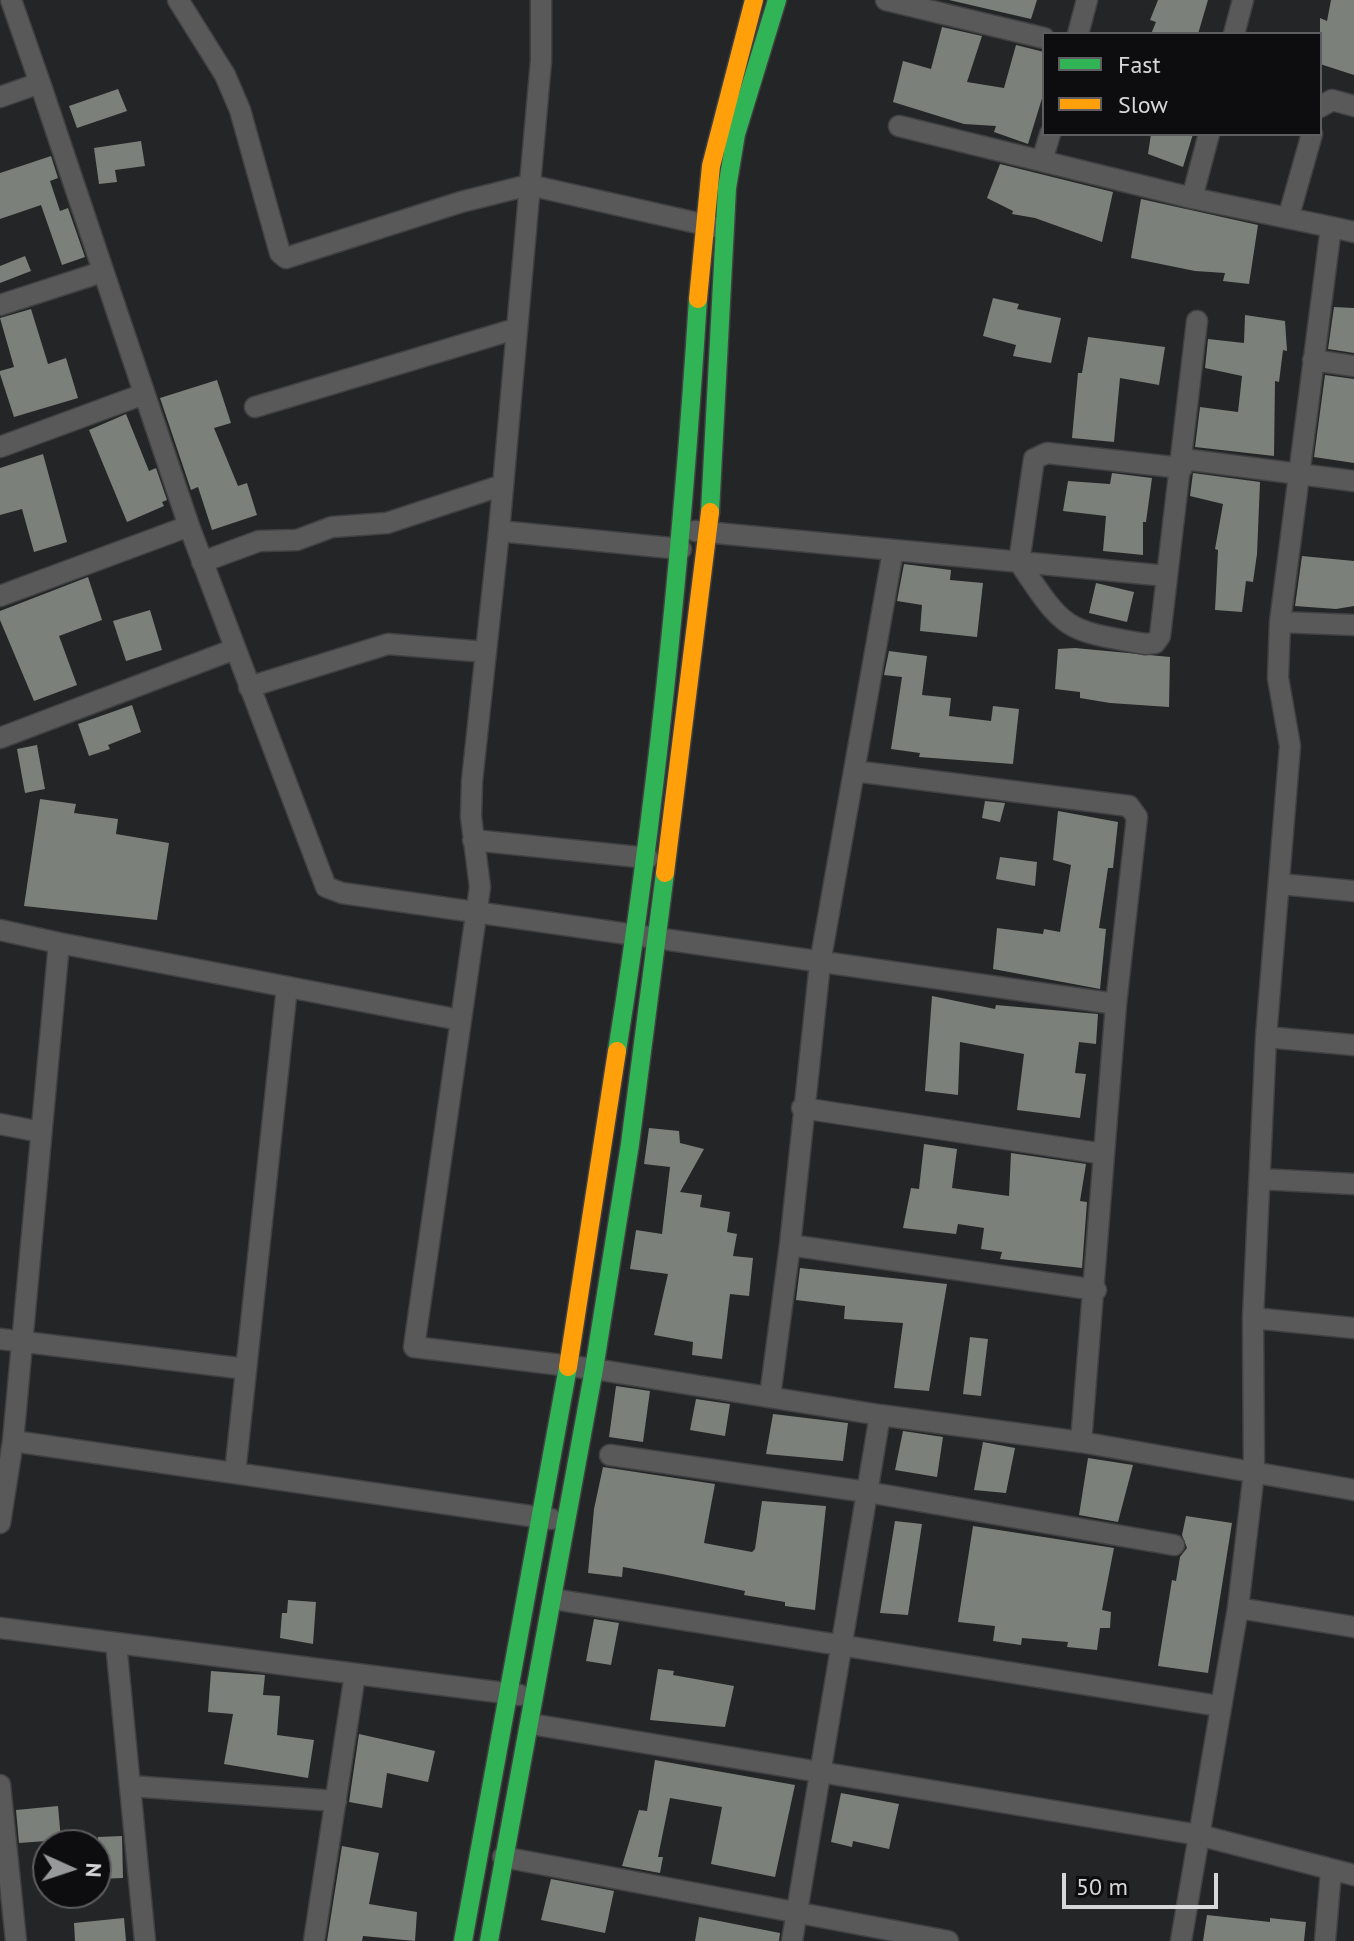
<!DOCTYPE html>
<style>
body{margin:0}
#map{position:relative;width:1354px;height:1941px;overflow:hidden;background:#242526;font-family:"PT Sans",sans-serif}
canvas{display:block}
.legend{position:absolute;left:1042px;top:32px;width:280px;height:104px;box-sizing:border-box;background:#0d0d0f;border:2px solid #5e5e60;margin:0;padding:10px 14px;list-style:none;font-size:24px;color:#d7d7da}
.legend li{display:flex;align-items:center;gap:16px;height:40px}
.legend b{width:40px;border:2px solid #5e5e60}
.north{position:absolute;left:32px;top:1829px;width:80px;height:80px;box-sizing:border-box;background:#0d0d0f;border:2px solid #5e5e60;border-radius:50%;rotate:93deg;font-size:22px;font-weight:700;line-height:32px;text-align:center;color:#d7d7da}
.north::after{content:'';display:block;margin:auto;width:28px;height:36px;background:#98999b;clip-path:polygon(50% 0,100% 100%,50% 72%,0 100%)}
.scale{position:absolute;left:1062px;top:1873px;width:156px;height:36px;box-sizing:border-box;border:4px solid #d7d7da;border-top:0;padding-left:10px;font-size:24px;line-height:28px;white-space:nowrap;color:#d7d7da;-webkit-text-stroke:6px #0d0d0f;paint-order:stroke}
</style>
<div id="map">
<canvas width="1354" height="1941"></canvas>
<ul class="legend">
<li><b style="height:10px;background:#30b455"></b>Fast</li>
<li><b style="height:10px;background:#ff9f0a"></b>Slow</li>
</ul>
<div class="north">N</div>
<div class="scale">50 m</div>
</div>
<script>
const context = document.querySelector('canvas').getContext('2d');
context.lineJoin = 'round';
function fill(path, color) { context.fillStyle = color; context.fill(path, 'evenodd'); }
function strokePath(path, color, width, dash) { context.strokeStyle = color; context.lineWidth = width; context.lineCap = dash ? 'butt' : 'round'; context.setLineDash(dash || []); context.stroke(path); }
fill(new Path2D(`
 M 949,0 L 1037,0 L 1031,19 Z
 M 1158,0 L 1208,0 L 1198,34 L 1151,34 L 1156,22 L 1150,20 Z
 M 1331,0 L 1354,0 L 1354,75 L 1320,64 L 1320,18 L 1327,21 Z
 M 942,27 L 982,36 L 967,82 L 1004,88 L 1016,45 L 1044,52 L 1044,92 L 1028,144 L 994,132 L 996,126 L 964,124 L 893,102 L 903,61 L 931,69 Z
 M 118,89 L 127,111 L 77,128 L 69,106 Z
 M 1151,134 L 1193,134 L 1183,167 L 1148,154 Z
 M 141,141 L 145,166 L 115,170 L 117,182 L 99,184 L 94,148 Z
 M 51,156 L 58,178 L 50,181 L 60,211 L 68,208 L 85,257 L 62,265 L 41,205 L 0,219 L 0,173 Z
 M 1000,164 L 1113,192 L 1102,242 L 1035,218 L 1012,214 L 1013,211 L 987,198 Z
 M 1141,199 L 1258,225 L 1249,284 L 1223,281 L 1225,273 L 1195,271 L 1131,258 Z
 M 25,256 L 31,271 L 0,283 L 0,266 Z
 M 993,298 L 1019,304 L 1017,309 L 1061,318 L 1051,363 L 1013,356 L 1016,345 L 983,336 Z
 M 1334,307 L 1354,308 L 1354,353 L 1328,349 Z
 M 31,309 L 48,364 L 66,358 L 78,398 L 14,417 L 0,374 L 0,371 L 14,367 L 0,318 Z
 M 1245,315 L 1285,321 L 1287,351 L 1283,350 L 1279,382 L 1275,381 L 1274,456 L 1195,447 L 1200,407 L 1238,412 L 1242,376 L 1205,368 L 1208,339 L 1244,343 Z
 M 1088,337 L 1165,347 L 1159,385 L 1120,378 L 1114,442 L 1072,438 L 1078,373 L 1082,373 Z
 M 1325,375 L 1354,379 L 1354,463 L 1314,457 Z
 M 217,380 L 231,423 L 214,428 L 238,486 L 247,483 L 257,515 L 212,530 L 198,487 L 191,490 L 160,398 Z
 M 126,414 L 149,471 L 156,468 L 167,500 L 162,502 L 164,506 L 127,522 L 89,430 Z
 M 43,454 L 67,542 L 34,552 L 22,509 L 0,515 L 0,468 Z
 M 1112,473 L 1152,478 L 1146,522 L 1143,522 L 1143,555 L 1103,551 L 1106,516 L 1063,511 L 1068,481 L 1110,484 Z
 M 1193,473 L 1260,482 L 1257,554 L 1253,582 L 1246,581 L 1242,612 L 1215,610 L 1218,550 L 1215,549 L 1223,504 L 1190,496 Z
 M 1302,556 L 1354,561 L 1354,606 L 1336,609 L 1295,606 Z
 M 904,564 L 951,570 L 950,580 L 983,583 L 977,637 L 920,631 L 922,605 L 897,601 Z
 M 88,577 L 102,620 L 59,636 L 77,685 L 34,701 L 0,620 L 0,611 Z
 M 1096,583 L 1134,592 L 1127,622 L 1089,613 Z
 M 150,610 L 162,650 L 126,661 L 113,621 Z
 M 1075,648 L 1170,657 L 1169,707 L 1110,703 L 1080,698 L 1080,692 L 1055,689 L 1058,649 Z
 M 889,651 L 927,656 L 922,695 L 951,698 L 949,716 L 991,721 L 993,706 L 1019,709 L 1013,764 L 919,757 L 920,753 L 891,749 L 902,677 L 884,675 Z
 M 132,705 L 141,732 L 108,745 L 110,749 L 89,756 L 78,724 Z
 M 37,745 L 45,789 L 25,793 L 17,749 Z
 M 40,799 L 76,804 L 74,813 L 118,819 L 116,834 L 169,843 L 157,920 L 24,906 Z
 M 985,801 L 1005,803 L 1000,822 L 982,818 Z
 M 1058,811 L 1118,822 L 1113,868 L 1108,868 L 1099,928 L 1106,929 L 1100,989 L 993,969 L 997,928 L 1043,934 L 1044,929 L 1060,932 L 1071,865 L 1053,860 Z
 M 1000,857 L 1037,862 L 1035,886 L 996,879 Z
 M 932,996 L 995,1009 L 996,1005 L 1098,1014 L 1096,1044 L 1079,1042 L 1075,1073 L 1086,1074 L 1080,1118 L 1017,1110 L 1024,1054 L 960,1042 L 958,1095 L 925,1091 Z
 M 649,1128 L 679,1131 L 680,1143 L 704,1149 L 680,1192 L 702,1195 L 700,1207 L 730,1212 L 727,1232 L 737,1234 L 733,1256 L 753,1258 L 749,1296 L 730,1294 L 722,1359 L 692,1355 L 693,1342 L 654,1335 L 668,1274 L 630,1269 L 636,1230 L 662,1234 L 670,1167 L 644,1164 Z
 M 924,1144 L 957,1149 L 952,1188 L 1009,1196 L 1011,1153 L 1086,1164 L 1080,1201 L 1087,1202 L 1082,1268 L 1000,1259 L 1002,1252 L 981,1249 L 984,1228 L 958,1224 L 956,1234 L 903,1228 L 911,1188 L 919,1189 Z
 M 800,1268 L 947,1284 L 929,1391 L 894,1388 L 903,1323 L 844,1319 L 845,1306 L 796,1300 Z
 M 970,1337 L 988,1339 L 981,1396 L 963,1394 Z
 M 616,1386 L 650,1391 L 643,1442 L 609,1437 Z
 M 696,1399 L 730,1404 L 725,1436 L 690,1430 Z
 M 773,1414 L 848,1423 L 843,1461 L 766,1454 Z
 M 903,1431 L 943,1437 L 937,1477 L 895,1470 Z
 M 983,1442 L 1015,1448 L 1006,1493 L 974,1490 Z
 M 1088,1458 L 1133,1465 L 1118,1522 L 1079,1515 Z
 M 603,1467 L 715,1484 L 704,1543 L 752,1552 L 755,1549 L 762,1501 L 826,1506 L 815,1610 L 785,1606 L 785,1602 L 744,1595 L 745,1591 L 662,1574 L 623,1567 L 622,1577 L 588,1573 L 594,1509 Z
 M 1186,1516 L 1232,1523 L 1208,1673 L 1158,1666 L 1172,1580 L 1176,1581 L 1180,1557 L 1187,1548 L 1182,1535 Z
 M 895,1521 L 922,1524 L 908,1615 L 880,1613 Z
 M 973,1526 L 1114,1548 L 1102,1610 L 1111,1612 L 1110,1628 L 1100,1628 L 1097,1650 L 1067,1647 L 1068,1642 L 1022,1638 L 1021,1645 L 993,1641 L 995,1626 L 958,1622 Z
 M 288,1600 L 316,1602 L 313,1644 L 280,1638 L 282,1613 L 287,1613 Z
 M 594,1619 L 619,1623 L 611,1665 L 586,1661 Z
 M 658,1669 L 674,1671 L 673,1675 L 734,1686 L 725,1727 L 650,1720 Z
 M 211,1671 L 265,1675 L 263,1695 L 280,1696 L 277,1735 L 314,1740 L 308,1778 L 224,1764 L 233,1714 L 208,1712 Z
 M 359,1734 L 435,1751 L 428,1782 L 387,1773 L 382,1808 L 349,1802 Z
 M 655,1760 L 795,1785 L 775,1877 L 711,1864 L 722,1807 L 670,1798 L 658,1857 L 663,1857 L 660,1873 L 622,1866 L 639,1810 L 647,1811 Z
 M 841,1793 L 899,1804 L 889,1849 L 853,1841 L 852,1847 L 831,1842 Z
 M 58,1806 L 61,1840 L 19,1843 L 16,1810 Z
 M 122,1836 L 123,1878 L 96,1879 L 98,1837 Z
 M 342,1846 L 379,1853 L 369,1904 L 417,1912 L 415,1941 L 363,1936 L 362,1941 L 327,1941 Z
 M 551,1879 L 614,1891 L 605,1933 L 541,1920 Z
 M 1207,1915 L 1270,1922 L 1270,1918 L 1306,1922 L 1304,1941 L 1203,1941 Z
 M 699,1917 L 780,1933 L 779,1941 L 695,1941 Z
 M 124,1918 L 126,1941 L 75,1941 L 74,1923 Z`), '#7b807b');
const street = new Path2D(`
 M 11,0 L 40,83
 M 178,0 L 225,75 L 240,110 L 280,253 L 286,258 L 461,202 L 529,185 L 715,227
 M 541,0 L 541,61 L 499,531 L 472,781 L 471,817 L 480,887 L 414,1347 L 594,1369 L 880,1415 L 1081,1442 L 1354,1490
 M 886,0 L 1044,38
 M 1078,34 L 1087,0
 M 1234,34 L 1243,0
 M 0,97 L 40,83 L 189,526 L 326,887 L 342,893 L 1116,1004
 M 1320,107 L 1332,100 L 1354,106
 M 899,126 L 1192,198 L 1209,134
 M 1042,161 L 1050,134
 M 1289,215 L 1312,134
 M 1331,227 L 1354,232
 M 0,305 L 102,272
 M 1313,360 L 1354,366
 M 255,407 L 515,329
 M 0,447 L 144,394
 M 1183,459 L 1354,481
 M 1182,468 L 1047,453 L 1034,459 L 1019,562 C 1065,631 1064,630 1145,644 L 1155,643 L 1160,636 L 1197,321
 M 499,531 L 681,549
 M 695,531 L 1167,576
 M 202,562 L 259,541 L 297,540 L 332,527 L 387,523 L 503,485
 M 0,596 L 189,526
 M 1280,622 L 1354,625
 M 249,687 L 388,644 L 486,652
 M 0,738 L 235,649
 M 854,771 L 1129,806 L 1137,817 L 1116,1004 L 1081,1442
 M 473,840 L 648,858
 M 1280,884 L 1354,891
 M 0,930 L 59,943 L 13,1441 L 0,1523
 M 59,943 L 460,1020
 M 1266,1037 L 1354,1045
 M 802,1108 L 1104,1154
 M 0,1124 L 41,1132
 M 1260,1179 L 1354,1184
 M 790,1245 L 1096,1290
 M 1253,1318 L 1354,1328
 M 0,1339 L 246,1369
 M 770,1396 L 790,1245 L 820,963 L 893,551
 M 13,1441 L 551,1519
 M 610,1455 L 867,1492 L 1174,1545
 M 235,1473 L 287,987
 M 553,1599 L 1219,1706
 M 1238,1608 L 1354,1627
 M 0,1628 L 520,1695
 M 116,1643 L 145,1941
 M 531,1724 L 1199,1835 L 1354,1875
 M 0,1785 L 16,1941
 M 130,1786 L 336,1801
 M 503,1857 L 948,1941
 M 314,1941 L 355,1674
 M 792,1941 L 880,1415
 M 1181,1941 L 1238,1608 L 1254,1472 L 1253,1318 L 1266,1037 L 1290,746 L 1278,678 L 1280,622 L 1331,227 L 1192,198
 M 1325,1941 L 1331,1871`);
const fast = new Path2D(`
 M 710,512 L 727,188 L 736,134 L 777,0
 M 617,1051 C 657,802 682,552 698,299
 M 463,1941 L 568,1367
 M 489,1941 L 594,1369 L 630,1144 L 665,873`);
const slow = new Path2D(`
 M 698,299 L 711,166 L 754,0
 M 665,873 L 710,512
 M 568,1367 L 617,1051`);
strokePath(street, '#414143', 23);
strokePath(fast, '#414143', 21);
strokePath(slow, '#414143', 21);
strokePath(street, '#59595a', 20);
strokePath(fast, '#30b455', 18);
strokePath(slow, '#ff9f0a', 18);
</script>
